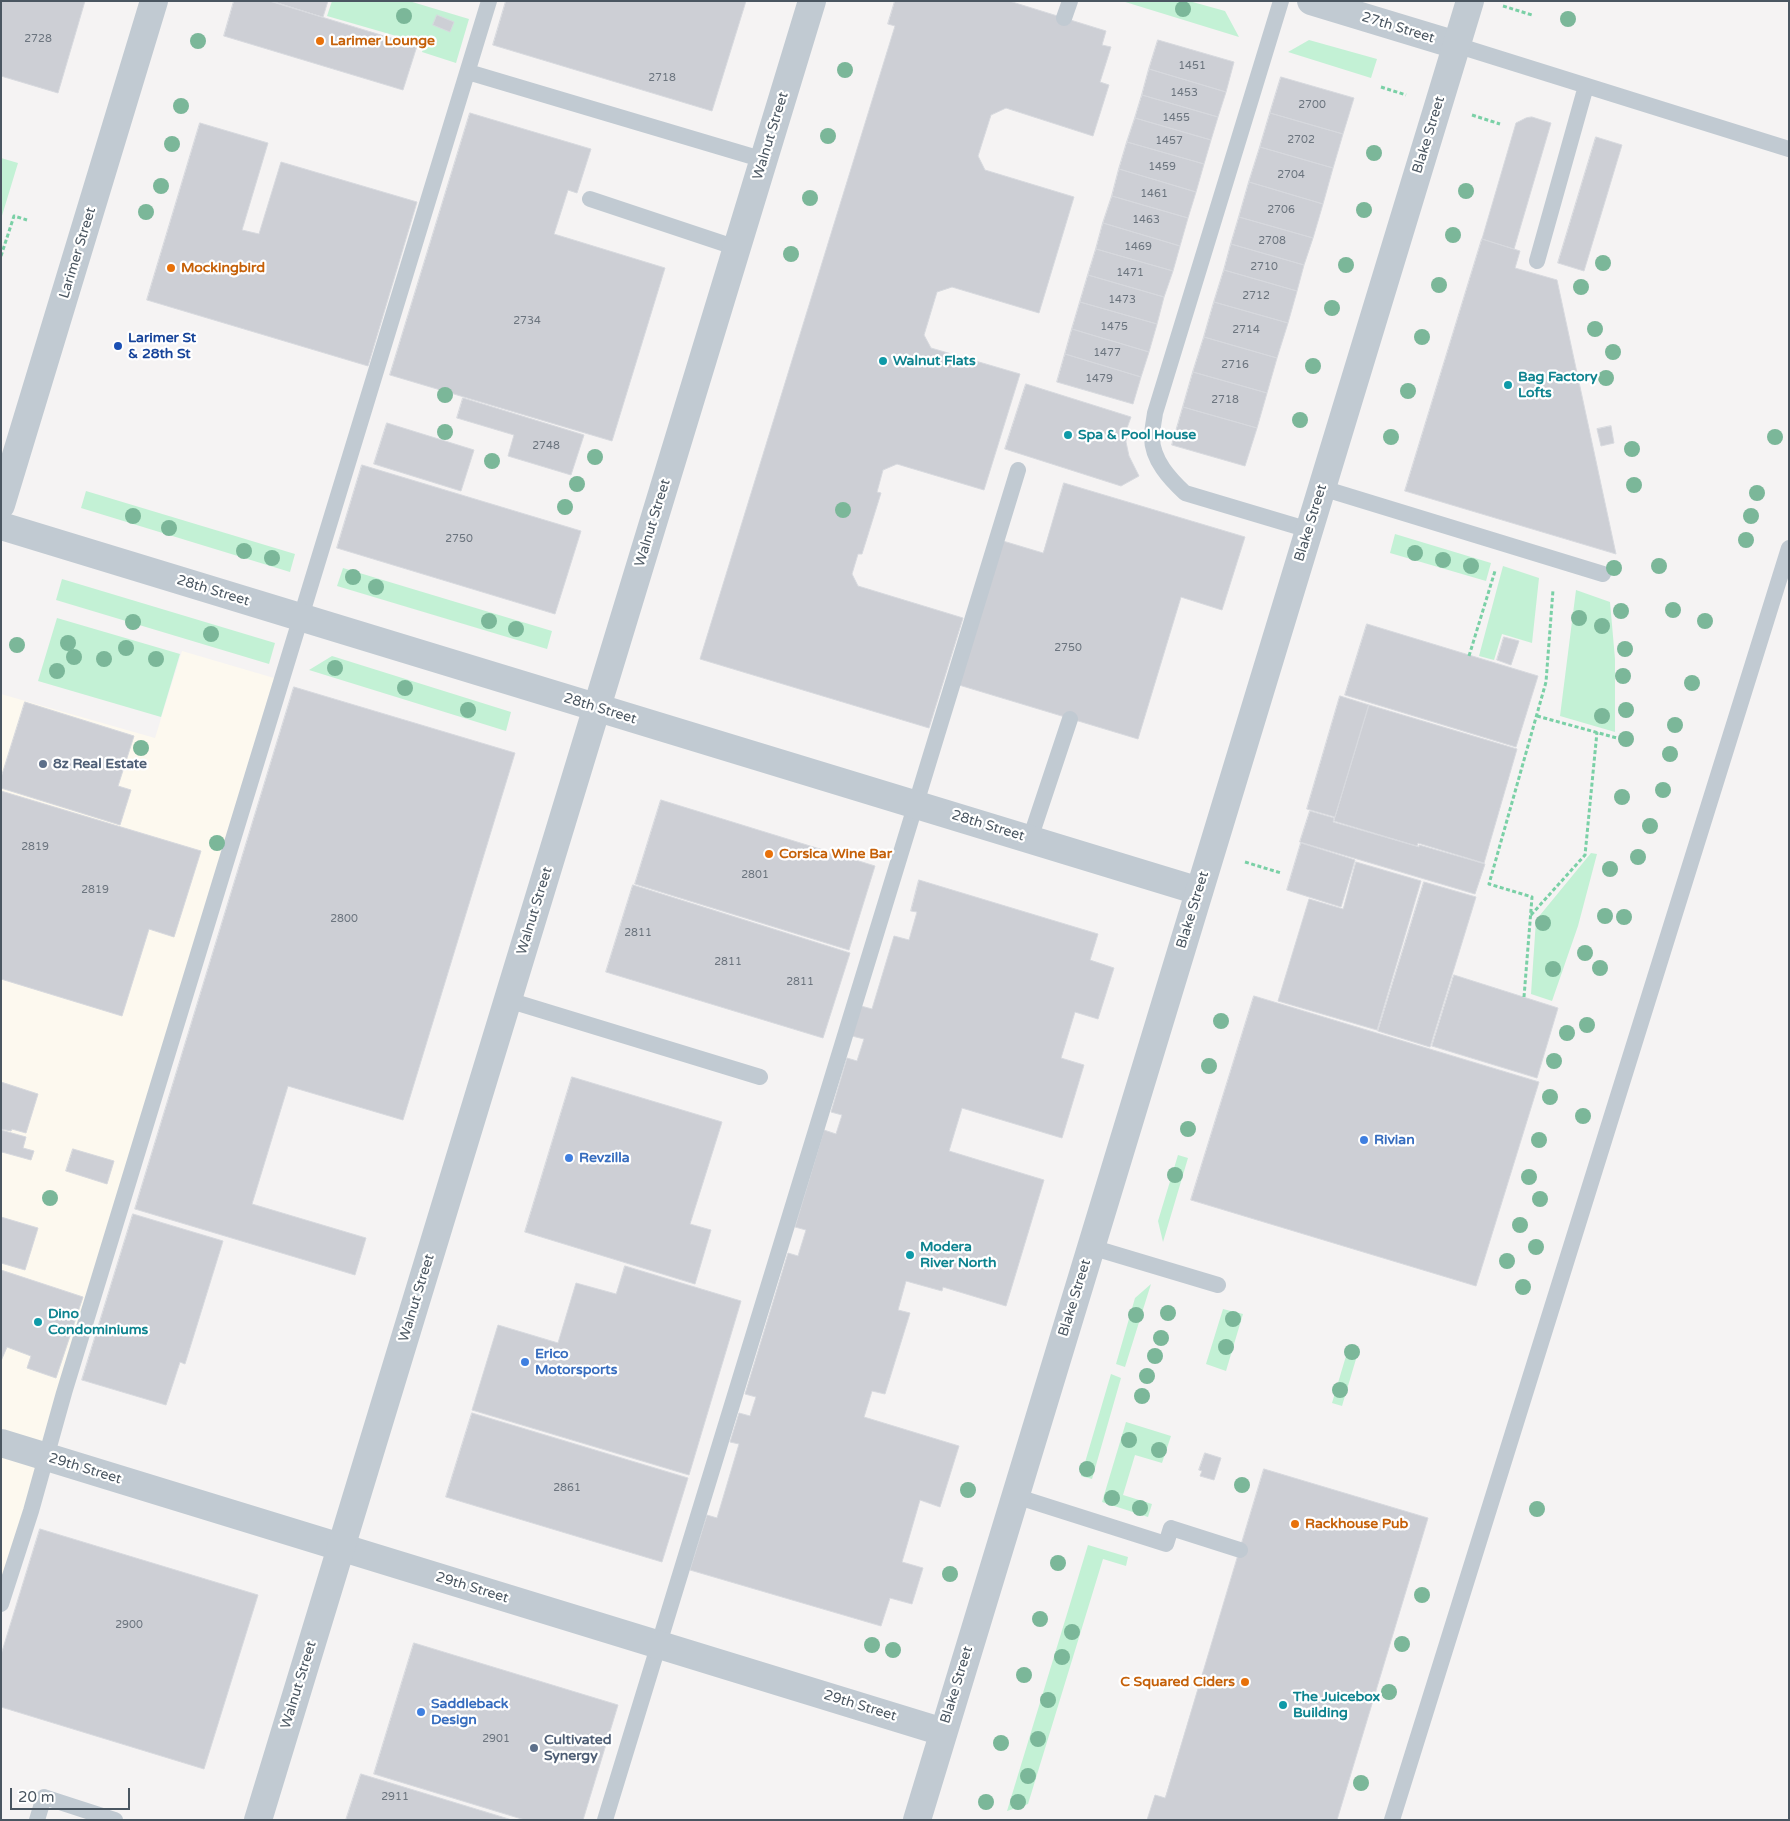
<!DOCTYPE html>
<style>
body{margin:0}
#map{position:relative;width:1790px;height:1821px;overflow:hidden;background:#f5f3f3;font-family:"Varela Round",sans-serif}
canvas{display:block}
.frame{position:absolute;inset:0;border:2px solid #4a5661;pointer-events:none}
.scale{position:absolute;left:10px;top:1788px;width:120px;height:22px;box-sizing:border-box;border:2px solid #4a5661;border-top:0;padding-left:6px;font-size:15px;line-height:18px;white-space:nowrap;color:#4a5661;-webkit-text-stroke:4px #fff;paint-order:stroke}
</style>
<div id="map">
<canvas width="1790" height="1821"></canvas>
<div class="frame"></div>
<div class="scale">20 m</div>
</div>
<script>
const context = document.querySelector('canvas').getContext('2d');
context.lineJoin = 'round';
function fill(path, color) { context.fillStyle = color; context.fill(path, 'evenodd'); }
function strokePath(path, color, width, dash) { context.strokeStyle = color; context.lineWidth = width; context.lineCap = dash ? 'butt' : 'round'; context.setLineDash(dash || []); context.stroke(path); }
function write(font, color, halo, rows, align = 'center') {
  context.font = font + ' "Varela Round",sans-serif'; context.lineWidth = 4.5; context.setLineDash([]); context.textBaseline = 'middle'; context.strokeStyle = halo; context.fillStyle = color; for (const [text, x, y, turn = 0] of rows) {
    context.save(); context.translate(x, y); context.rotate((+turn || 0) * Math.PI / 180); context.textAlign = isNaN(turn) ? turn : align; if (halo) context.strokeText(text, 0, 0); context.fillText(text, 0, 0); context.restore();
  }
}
fill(new Path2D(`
 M 182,651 L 274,678 L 1,1590 L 1,694 L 155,738 Z`), '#fdf9ef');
fill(new Path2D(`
 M 332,1 L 409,1 L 469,19 L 456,63 L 422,52 L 424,44 L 327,16 Z
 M 1122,1 L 1189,1 L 1225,11 L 1239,37 Z
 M 1309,40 L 1377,59 L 1371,78 L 1288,52 Z
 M 1,158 L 18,163 L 1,219 Z
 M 86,491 L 295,554 L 290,572 L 81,508 Z
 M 1395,534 L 1491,563 L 1486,581 L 1390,553 Z
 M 1503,566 L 1539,578 L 1532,643 L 1502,634 L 1494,660 L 1479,656 Z
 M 343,568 L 552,631 L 547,649 L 337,586 Z
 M 62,579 L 275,643 L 269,664 L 56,600 Z
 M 1576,590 L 1610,602 L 1615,659 L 1615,732 L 1560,716 Z
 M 57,618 L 180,654 L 161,717 L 38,681 Z
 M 332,656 L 511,712 L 506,731 L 309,670 Z
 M 1591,853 L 1597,854 L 1578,926 L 1552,1001 L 1531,994 L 1536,920 Z
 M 1178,1155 L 1188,1158 L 1163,1242 L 1158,1221 Z
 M 1151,1284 L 1125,1367 L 1116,1364 L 1135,1298 Z
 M 1223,1309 L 1243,1314 L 1226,1371 L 1206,1364 Z
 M 1349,1346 L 1359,1349 L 1342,1406 L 1332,1403 Z
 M 1111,1374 L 1121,1378 L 1092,1479 L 1081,1476 Z
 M 1126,1422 L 1171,1436 L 1162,1463 L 1135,1455 L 1123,1495 L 1152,1504 L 1148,1517 L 1102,1502 Z
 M 1088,1545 L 1128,1557 L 1126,1566 L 1103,1559 L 1028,1804 L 1007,1811 Z`), '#c3f1d5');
const building = new Path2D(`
 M 1,1 L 85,1 L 58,93 L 1,76 Z
 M 234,1 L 269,1 L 417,46 L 403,90 L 224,36 Z
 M 272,1 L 328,1 L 323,17 Z
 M 506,1 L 746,1 L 712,111 L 493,45 Z
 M 895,1 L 1009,1 L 1106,31 L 1102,45 L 1111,47 L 1100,82 L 1109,85 L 1093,136 L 1006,108 L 991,115 L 978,156 L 985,170 L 1074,197 L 1039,313 L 952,287 L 937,292 L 924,335 L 931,348 L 1020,374 L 984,490 L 897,464 L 883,470 L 877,492 L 881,493 L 862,554 L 858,554 L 852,574 L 858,586 L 963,618 L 929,728 L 700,659 L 895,26 L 888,24 Z
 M 437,15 L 454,22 L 450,32 L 433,25 Z
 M 1158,40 L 1234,62 L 1226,92 L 1149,69 Z
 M 1149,69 L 1226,92 L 1218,117 L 1142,95 Z
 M 1281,77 L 1354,98 L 1343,134 L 1270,113 Z
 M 1142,95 L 1218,117 L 1211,140 L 1135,118 Z
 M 470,113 L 591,149 L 577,193 L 568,190 L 554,234 L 665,268 L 612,441 L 390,375 Z
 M 1270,113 L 1343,134 L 1333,168 L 1260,147 Z
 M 1532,117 L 1551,123 L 1514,249 L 1482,239 L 1516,123 L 1526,118 Z
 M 1135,118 L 1211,140 L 1204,164 L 1127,142 Z
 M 200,123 L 268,143 L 242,230 L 259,234 L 281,162 L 417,202 L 368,366 L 147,300 Z
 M 1596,137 L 1622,145 L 1584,271 L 1558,263 Z
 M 1127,142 L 1204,164 L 1196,192 L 1119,169 Z
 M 1260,147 L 1333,168 L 1323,204 L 1249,182 Z
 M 1119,169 L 1196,192 L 1188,218 L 1112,196 Z
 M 1249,182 L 1323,204 L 1313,238 L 1239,217 Z
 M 1112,196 L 1188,218 L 1180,246 L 1103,223 Z
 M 1239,217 L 1313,238 L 1304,265 L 1231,244 Z
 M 1103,223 L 1180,246 L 1173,271 L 1096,249 Z
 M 1482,239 L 1520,251 L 1515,268 L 1557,280 L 1616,554 L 1405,491 Z
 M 1231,244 L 1304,265 L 1297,291 L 1224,270 Z
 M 1096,249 L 1173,271 L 1164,297 L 1088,275 Z
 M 1224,270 L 1297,291 L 1288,323 L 1214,302 Z
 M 1088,275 L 1164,297 L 1157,324 L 1080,302 Z
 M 1080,302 L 1157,324 L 1149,352 L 1072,329 Z
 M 1214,302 L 1288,323 L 1277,358 L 1204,337 Z
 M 1072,329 L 1149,352 L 1141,377 L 1065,354 Z
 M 1204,337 L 1277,358 L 1267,393 L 1193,372 Z
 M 1065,354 L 1141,377 L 1133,404 L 1057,382 Z
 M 1193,372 L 1267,393 L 1257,428 L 1183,407 Z
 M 1026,384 L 1131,417 L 1127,428 L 1126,442 L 1129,456 L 1139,476 L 1121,486 L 1005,449 Z
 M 463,398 L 584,435 L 571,475 L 508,456 L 514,435 L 457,418 Z
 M 1183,407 L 1257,428 L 1245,466 L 1172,445 Z
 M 387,423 L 474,450 L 461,491 L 374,464 Z
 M 1611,426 L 1614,443 L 1601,446 L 1597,429 Z
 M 362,465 L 581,531 L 555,614 L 337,548 Z
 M 1064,483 L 1245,537 L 1222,610 L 1181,597 L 1138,739 L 959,685 L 1003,541 L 1043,553 Z
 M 1367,624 L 1538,676 L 1516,747 L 1345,695 Z
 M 1504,637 L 1519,641 L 1511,665 L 1497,660 Z
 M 294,687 L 515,753 L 403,1120 L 288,1086 L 252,1204 L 366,1238 L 355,1275 L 135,1209 Z
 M 1340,696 L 1369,705 L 1335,817 L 1307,809 Z
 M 25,702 L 134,736 L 118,786 L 131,790 L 120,825 L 1,788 L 1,778 Z
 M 1369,705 L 1517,749 L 1484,863 L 1418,843 L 1417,846 L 1334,821 Z
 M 1,791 L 201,851 L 174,937 L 149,929 L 122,1016 L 1,979 Z
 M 661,800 L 875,866 L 849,950 L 635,884 Z
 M 1310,811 L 1334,818 L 1333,822 L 1419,847 L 1419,845 L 1485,864 L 1475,894 L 1300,842 Z
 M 1301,843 L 1355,860 L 1341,907 L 1287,890 Z
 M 1356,862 L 1421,881 L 1377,1030 L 1278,1001 L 1309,899 L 1343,909 Z
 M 919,880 L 1098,934 L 1090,960 L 1114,968 L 1098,1019 L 1075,1012 L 1061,1058 L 1084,1065 L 1062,1138 L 962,1108 L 949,1151 L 1044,1180 L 1006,1306 L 943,1287 L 942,1291 L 906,1281 L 898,1310 L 910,1313 L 885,1394 L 872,1391 L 864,1417 L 959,1446 L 940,1507 L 920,1500 L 902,1562 L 923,1568 L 912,1604 L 890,1598 L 881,1626 L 690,1570 L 707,1515 L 717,1518 L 739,1444 L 730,1442 L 739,1413 L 750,1416 L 756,1397 L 745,1394 L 788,1253 L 798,1256 L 806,1230 L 795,1227 L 824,1130 L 836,1134 L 842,1115 L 831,1112 L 847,1058 L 857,1061 L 864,1039 L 852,1036 L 861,1006 L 872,1009 L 894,936 L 909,940 L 917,912 L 911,911 Z
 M 1424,882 L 1476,897 L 1430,1047 L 1378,1031 Z
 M 633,885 L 850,953 L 823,1038 L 606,972 Z
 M 1454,975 L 1558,1008 L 1537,1078 L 1432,1046 Z
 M 1254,996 L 1539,1082 L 1476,1286 L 1191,1200 Z
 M 572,1077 L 722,1122 L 690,1224 L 711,1230 L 695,1284 L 525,1232 Z
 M 1,1082 L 38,1094 L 26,1133 L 12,1129 L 11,1131 L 1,1129 Z
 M 1,1130 L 26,1137 L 23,1148 L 34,1151 L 31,1160 L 2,1152 L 1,1155 Z
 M 73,1149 L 114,1161 L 107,1184 L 66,1171 Z
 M 133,1214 L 223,1241 L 185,1364 L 180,1362 L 166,1405 L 82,1380 Z
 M 1,1217 L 38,1228 L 25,1270 L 1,1263 Z
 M 625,1266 L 741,1301 L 689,1475 L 472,1410 L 498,1325 L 558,1343 L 576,1283 L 616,1294 Z
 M 1,1270 L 83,1297 L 56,1378 L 27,1368 L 31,1356 L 7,1347 L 1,1361 Z
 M 472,1413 L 688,1478 L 662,1562 L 446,1497 Z
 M 1205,1453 L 1221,1458 L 1214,1480 L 1200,1476 L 1202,1471 L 1199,1470 Z
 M 1264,1469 L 1428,1518 L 1337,1820 L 1147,1820 L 1155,1795 L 1165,1798 Z
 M 40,1529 L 258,1595 L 204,1769 L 1,1707 L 1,1655 Z
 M 414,1643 L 618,1705 L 583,1820 L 525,1820 L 374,1774 Z
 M 361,1774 L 512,1820 L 346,1820 Z`);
fill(building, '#cdcfd5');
strokePath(building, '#d7d9de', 1);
strokePath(new Path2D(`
 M 1503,6 L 1532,15
 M 1381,87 L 1406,95
 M 1472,115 L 1500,124
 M 1,256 L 14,216 L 27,220
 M 1469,656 L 1495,571
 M 1537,716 L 1617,738
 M 1245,862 L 1281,873
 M 1531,915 L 1585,855 L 1597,732
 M 1524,997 L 1532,897 L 1489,884 L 1546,682 L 1553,590`), '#7ad0a6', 3, [4, 2.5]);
strokePath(new Path2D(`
 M 1281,1 L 1155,413 C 1154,421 1152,429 1152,437 C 1152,460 1170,479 1185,493 L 1309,530
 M 1064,18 L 1070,1
 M 1456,45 L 1789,149
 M 468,72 L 764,160
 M 590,199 L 737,248
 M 1537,261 L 1586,86
 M 1322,488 L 1603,574
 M 1030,839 L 1070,719
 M 508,1000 L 760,1077
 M 1091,1247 L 1218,1285
 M 1015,1496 L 1166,1544 L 1171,1528 L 1240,1550
 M 1,1604 L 31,1511 L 64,1393 L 489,1
 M 37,1820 L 44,1797 L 115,1820
 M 605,1820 L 1018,470
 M 1392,1820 L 1789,548`), '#c1cad2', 16);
strokePath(new Path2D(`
 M 1311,1 L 1456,45
 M 1,526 L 1199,891
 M 1,1443 L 943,1732`), '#c1cad2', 28);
strokePath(new Path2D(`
 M 1,505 L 154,1
 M 258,1820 L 812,1
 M 917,1820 L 1470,1`), '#c1cad2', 28);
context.fillStyle = '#7bb799';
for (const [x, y] of [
 [1183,9],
 [404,16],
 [1568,19],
 [198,41],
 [845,70],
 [181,106],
 [828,136],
 [172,144],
 [1374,153],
 [161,186],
 [1466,191],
 [810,198],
 [1364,210],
 [146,212],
 [1453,235],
 [791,254],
 [1603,263],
 [1346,265],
 [1439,285],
 [1581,287],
 [1332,308],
 [1595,329],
 [1422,337],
 [1613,352],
 [1313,366],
 [1606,378],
 [1408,391],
 [445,395],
 [1300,420],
 [445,432],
 [1391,437],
 [1775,437],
 [1632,449],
 [595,457],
 [492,461],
 [577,484],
 [1634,485],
 [1757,493],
 [565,507],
 [843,510],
 [133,516],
 [1751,516],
 [169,528],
 [1746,540],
 [244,551],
 [1415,553],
 [272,558],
 [1443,560],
 [1471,566],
 [1659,566],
 [1614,568],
 [353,577],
 [376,587],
 [1673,610],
 [1621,611],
 [1579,618],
 [489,621],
 [1705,621],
 [133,622],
 [1602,626],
 [516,629],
 [211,634],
 [68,643],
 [17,645],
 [126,648],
 [1625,649],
 [74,657],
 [104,659],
 [156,659],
 [335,668],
 [57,671],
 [1623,676],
 [1692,683],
 [405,688],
 [468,710],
 [1626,710],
 [1602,716],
 [1675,725],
 [1626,739],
 [141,748],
 [1670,754],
 [1663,790],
 [1622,797],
 [1650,826],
 [217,843],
 [1638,857],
 [1610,869],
 [1605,916],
 [1624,917],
 [1543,923],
 [1585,953],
 [1600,968],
 [1553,969],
 [1221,1021],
 [1587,1025],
 [1567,1033],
 [1554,1061],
 [1209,1066],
 [1550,1097],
 [1583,1116],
 [1188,1129],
 [1539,1140],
 [1175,1175],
 [1529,1177],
 [50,1198],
 [1540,1199],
 [1520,1225],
 [1536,1247],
 [1507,1261],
 [1523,1287],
 [1168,1313],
 [1136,1315],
 [1233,1319],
 [1161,1338],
 [1226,1347],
 [1352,1352],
 [1155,1356],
 [1147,1376],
 [1340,1390],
 [1142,1396],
 [1129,1440],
 [1159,1450],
 [1087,1469],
 [1242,1485],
 [968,1490],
 [1112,1498],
 [1140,1508],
 [1537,1509],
 [1058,1563],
 [950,1574],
 [1422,1595],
 [1040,1619],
 [1072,1632],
 [1402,1644],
 [872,1645],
 [893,1650],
 [1062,1657],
 [1024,1675],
 [1389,1692],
 [1048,1700],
 [1038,1739],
 [1001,1743],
 [1028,1776],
 [1361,1783],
 [986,1802],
 [1018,1802]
]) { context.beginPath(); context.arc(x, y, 8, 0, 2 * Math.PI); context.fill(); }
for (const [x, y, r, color] of [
 [320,41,5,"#e8710a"],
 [171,268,5,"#e8710a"],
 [118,346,5,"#1a4fb4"],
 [883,361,5,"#0f9aa8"],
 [1508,385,5,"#0f9aa8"],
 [1068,435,5,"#0f9aa8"],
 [43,764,5,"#5c6f8a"],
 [769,854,5,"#e8710a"],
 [1364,1140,5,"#3f7fe0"],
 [569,1158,5,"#3f7fe0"],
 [910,1255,5,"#0f9aa8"],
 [38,1322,5,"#0f9aa8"],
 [525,1362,5,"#3f7fe0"],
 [1295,1524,5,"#e8710a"],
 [1245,1682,5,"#e8710a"],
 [1283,1705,5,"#0f9aa8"],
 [421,1712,5,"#3f7fe0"],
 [534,1748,5,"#5c6f8a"]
]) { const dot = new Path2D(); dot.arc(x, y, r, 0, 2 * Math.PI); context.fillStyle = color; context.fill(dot); strokePath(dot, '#fff', 2); }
write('11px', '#6b747e', null, [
 ["2728",38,39],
 ["1451",1192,66],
 ["2718",662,78],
 ["1453",1184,93],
 ["2700",1312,105],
 ["1455",1176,118],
 ["2702",1301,140],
 ["1457",1169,141],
 ["1459",1162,167],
 ["2704",1291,175],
 ["1461",1154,194],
 ["2706",1281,210],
 ["1463",1146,220],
 ["2708",1272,241],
 ["1469",1138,247],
 ["2710",1264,267],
 ["1471",1130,273],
 ["2712",1256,296],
 ["1473",1122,300],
 ["2734",527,321],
 ["1475",1114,327],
 ["2714",1246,330],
 ["1477",1107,353],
 ["2716",1235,365],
 ["1479",1099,379],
 ["2718",1225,400],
 ["2748",546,446],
 ["2750",459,539],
 ["2750",1068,648],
 ["2819",35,847],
 ["2801",755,875],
 ["2819",95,890],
 ["2800",344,919],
 ["2811",638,933],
 ["2811",728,962],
 ["2811",800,982],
 ["2861",567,1488],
 ["2900",129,1625],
 ["2901",496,1739],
 ["2911",395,1797]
]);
write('14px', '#4a5661', '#fff', [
 ["27th Street",1398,28,17],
 ["Blake Street",1429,135,-73],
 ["Walnut Street",771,136,-73],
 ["Larimer Street",78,253,-73],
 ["Walnut Street",653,523,-73],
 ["Blake Street",1311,523,-73],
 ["28th Street",213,591,17],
 ["28th Street",600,709,17],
 ["28th Street",988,826,17],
 ["Blake Street",1193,910,-73],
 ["Walnut Street",535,911,-73],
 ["Walnut Street",417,1298,-73],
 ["Blake Street",1075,1298,-73],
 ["29th Street",85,1469,17],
 ["29th Street",472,1588,17],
 ["Walnut Street",299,1685,-73],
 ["Blake Street",957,1685,-73],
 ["29th Street",860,1706,17]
]);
write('bold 14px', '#c56008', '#fff', [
 ["Larimer Lounge",330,41],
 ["Mockingbird",181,268],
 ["Corsica Wine Bar",779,854],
 ["Rackhouse Pub",1305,1524],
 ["C Squared Ciders",1235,1682,"right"]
], 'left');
write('bold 14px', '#164399', '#fff', [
 ["Larimer St",128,338],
 ["& 28th St",128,354]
], 'left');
write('bold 14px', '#0d838f', '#fff', [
 ["Walnut Flats",893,361],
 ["Bag Factory",1518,377],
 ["Lofts",1518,393],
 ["Spa & Pool House",1078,435],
 ["Modera",920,1247],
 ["River North",920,1263],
 ["Dino",48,1314],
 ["Condominiums",48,1330],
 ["The Juicebox",1293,1697],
 ["Building",1293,1713]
], 'left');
write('bold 14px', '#4e5e75', '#fff', [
 ["8z Real Estate",53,764],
 ["Cultivated",544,1740],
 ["Synergy",544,1756]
], 'left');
write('bold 14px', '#366cbe', '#fff', [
 ["Rivian",1374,1140],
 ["Revzilla",579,1158],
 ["Erico",535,1354],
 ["Motorsports",535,1370],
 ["Saddleback",431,1704],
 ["Design",431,1720]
], 'left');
</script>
